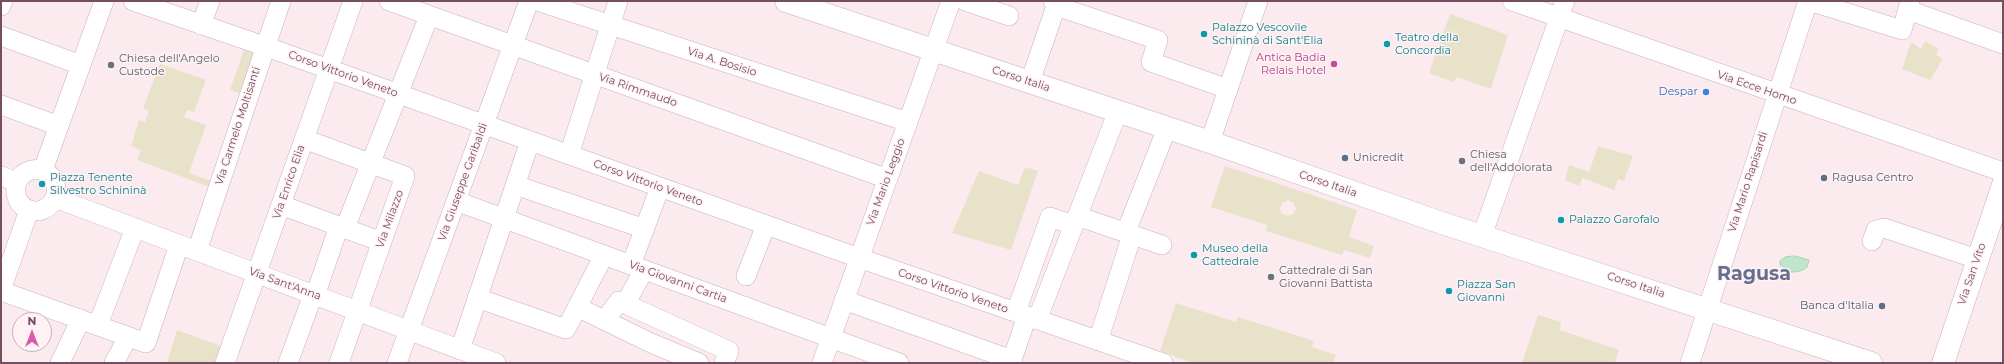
<!DOCTYPE html>
<meta charset="utf-8">
<style>
body{margin:0}
#map{position:relative;width:2004px;height:364px;overflow:hidden;background:#fbebef;font-family:Montserrat,sans-serif}
canvas{display:block}
.frame{position:absolute;inset:0;border:2px solid #754f61;pointer-events:none}
.north{position:absolute;left:12px;top:312px;width:40px;height:40px;box-sizing:border-box;background:#fef2f4;border:1px solid #c7b1b9;border-radius:50%;rotate:0deg;font-size:11px;font-weight:700;line-height:16px;text-align:center;color:#754f61}
.north::after{content:'';display:block;margin:auto;width:14px;height:18px;background:#dc5aa7;clip-path:polygon(50% 0,100% 100%,50% 72%,0 100%)}
</style>
<div id="map">
<canvas width="2004" height="364"></canvas>
<div class="frame"></div>
<div class="north">N</div>
</div>
<script>
const context = document.querySelector('canvas').getContext('2d');
context.lineJoin = 'round';
function fill(path, color) { context.fillStyle = color; context.fill(path, 'evenodd'); }
function strokePath(path, color, width, dash) { context.strokeStyle = color; context.lineWidth = width; context.lineCap = dash ? 'butt' : 'round'; context.setLineDash(dash || []); context.stroke(path); }
function write(font, color, halo, rows, align = 'center') {
  context.font = font + ' Montserrat,sans-serif'; context.lineWidth = 3; context.setLineDash([]); context.textBaseline = 'middle'; context.strokeStyle = halo; context.fillStyle = color; for (const [text, x, y, turn = 0] of rows) {
    context.save(); context.translate(x, y); context.rotate((+turn || 0) * Math.PI / 180); context.textAlign = isNaN(turn) ? turn : align; if (halo) context.strokeText(text, 0, 0); context.fillText(text, 0, 0); context.restore();
  }
}
fill(new Path2D(`
 M 1450,14 L 1508,35 L 1491,89 L 1457,77 L 1453,82 L 1429,73 Z
 M 1925,41 L 1939,49 L 1936,55 L 1943,59 L 1930,80 L 1902,69 L 1911,42 L 1921,49 Z
 M 244,50 L 258,55 L 245,95 L 230,90 Z
 M 160,64 L 206,80 L 194,112 L 187,110 L 184,117 L 206,125 L 189,173 L 214,182 L 212,188 L 137,160 L 141,150 L 131,146 L 139,120 L 145,122 L 149,111 L 143,108 Z
 M 1598,146 L 1633,156 L 1624,181 L 1618,179 L 1614,190 L 1582,178 L 1580,186 L 1565,180 L 1569,165 L 1589,172 Z
 M 1225,166 L 1357,210 L 1349,237 L 1374,246 L 1370,258 L 1344,250 L 1342,255 L 1266,231 L 1267,225 L 1211,207 ZM 1288,200 L 1293,202 L 1296,209 L 1293,214 L 1288,216 L 1281,213 L 1280,208 L 1282,203 Z
 M 1025,167 L 1038,171 L 1011,250 L 952,233 L 979,171 L 1018,185 Z
 M 1176,303 L 1236,322 L 1238,317 L 1314,341 L 1312,347 L 1336,355 L 1333,363 L 1193,363 L 1160,351 Z
 M 1538,315 L 1561,322 L 1560,330 L 1619,350 L 1615,363 L 1522,363 Z
 M 177,330 L 224,347 L 218,363 L 167,363 Z`), '#e9e2ca');
const water = new Path2D(`
 M 1795,256 L 1809,260 L 1807,267 C 1801,272 1794,273 1786,271 L 1786,268 L 1780,265 L 1780,261 L 1785,257 Z`);
fill(water, '#c0e4cc');
strokePath(water, '#a7d5b7', 1);
const minor = new Path2D(`
 M 133,1 L 264,46 L 859,258 L 1163,363
 M 389,1 L 888,179
 M 537,1 L 908,122
 M 965,1 L 1009,16
 M 1053,1 L 1057,2 L 1056,6 L 1158,40 L 1151,62 L 1228,89
 M 1512,1 L 2003,172
 M 1809,1 L 1902,30 L 1910,1
 M 1,6 L 3,1
 M 1908,10 L 2003,44
 M 201,25 L 210,1
 M 1,36 L 81,65
 M 1030,82 L 1056,6
 M 1,105 L 59,126
 M 304,139 L 405,176 L 339,363
 M 1210,142 L 1258,1
 M 569,155 L 618,1
 M 43,170 L 104,1
 M 1,176 L 17,182 C 9,209 42,223 55,198 L 496,363
 M 17,182 C 29,158 63,172 55,198
 M 515,185 L 645,229
 M 456,201 L 899,363
 M 281,205 L 382,242
 M 1077,216 L 1162,245
 M 345,228 L 429,16
 M 1126,232 L 1167,128
 M 1482,236 L 1565,1
 M 1872,241 L 1876,230 L 1884,228 L 1977,259
 M 197,251 L 281,1
 M 631,265 L 660,187
 M 746,276 L 766,225
 M 1,290 L 29,210
 M 1,291 L 146,343 L 179,245
 M 315,296 L 339,226
 M 477,298 L 566,329 L 604,255
 M 844,300 L 1012,360 L 1027,316
 M 625,304 L 644,270
 M 577,307 L 651,343 L 699,363
 M 1016,312 L 1050,217 L 1073,225
 M 605,320 L 619,301 L 729,351 L 724,363
 M 1037,320 L 1118,111
 M 98,325 L 135,228
 M 1098,341 L 1132,235
 M 460,350 L 530,141
 M 60,363 L 81,319
 M 114,363 L 128,337
 M 225,363 L 353,1
 M 288,363 L 313,295
 M 397,363 L 529,1
 M 822,363 L 951,1
 M 1690,363 L 1808,1`);
const tertiary = new Path2D(`
 M 786,1 L 1210,142 L 1439,222 L 1871,363
 M 1943,363 L 2003,185`);
strokePath(minor, '#cbaeba', 20);
strokePath(tertiary, '#cbaeba', 23);
strokePath(minor, '#fff', 19);
strokePath(tertiary, '#fff', 22);
for (const [x, y, r, color] of [
 [1204,34,4,"#0f9aa8"],
 [1387,44,4,"#0f9aa8"],
 [1334,64,4,"#d1479c"],
 [111,65,4,"#6b7280"],
 [1706,92,4,"#3f7fe0"],
 [1345,158,4,"#5c6f8a"],
 [1462,161,4,"#6b7280"],
 [1824,178,4,"#5c6f8a"],
 [42,184,4,"#0f9aa8"],
 [1561,220,4,"#0f9aa8"],
 [1194,255,4,"#0f9aa8"],
 [1271,277,4,"#6b7280"],
 [1449,291,4,"#0f9aa8"],
 [1882,306,4,"#5c6f8a"]
]) { const dot = new Path2D(); dot.arc(x, y, r, 0, 2 * Math.PI); context.fillStyle = color; context.fill(dot); strokePath(dot, '#fef2f4', 1.5); }
write('11px', '#0d838f', '#fef2f4', [
 ["Palazzo Vescovile",1212,28],
 ["Schininà di Sant'Elia",1212,41],
 ["Teatro della",1395,38],
 ["Concordia",1395,51],
 ["Piazza Tenente",50,178],
 ["Silvestro Schininà",50,191],
 ["Palazzo Garofalo",1569,220],
 ["Museo della",1202,249],
 ["Cattedrale",1202,262],
 ["Piazza San",1457,285],
 ["Giovanni",1457,298]
], 'left');
write('11px', '#b23c85', '#fef2f4', [
 ["Antica Badia",1326,58],
 ["Relais Hotel",1326,71]
], 'right');
write('11px', '#5b616d', '#fef2f4', [
 ["Chiesa dell'Angelo",119,59],
 ["Custode",119,72],
 ["Chiesa",1470,155],
 ["dell'Addolorata",1470,168],
 ["Cattedrale di San",1279,271],
 ["Giovanni Battista",1279,284]
], 'left');
write('11px', '#754f61', '#fef2f4', [
 ["Via A. Bosisio",722,62,18],
 ["Corso Vittorio Veneto",343,74,20],
 ["Corso Italia",1021,79,18],
 ["Via Ecce Homo",1757,88,19],
 ["Via Rimmaudo",638,90,19],
 ["Via Carmelo Moltisanti",238,126,-72],
 ["Via Enrico Elia",289,182,-71],
 ["Via Giuseppe Garibaldi",463,182,-70],
 ["Via Mario Leggio",886,182,-70],
 ["Via Mario Rapisardi",1748,182,-72],
 ["Corso Vittorio Veneto",648,183,20],
 ["Corso Italia",1328,184,19],
 ["Via Milazzo",390,219,-70],
 ["Via San Vito",1972,274,-71],
 ["Via Giovanni Cartia",678,282,20],
 ["Via Sant'Anna",285,284,20],
 ["Corso Italia",1636,285,18],
 ["Corso Vittorio Veneto",953,291,19]
]);
write('11px', '#366cbe', '#fef2f4', [
 ["Despar",1698,92]
], 'right');
write('11px', '#4e5e75', '#fef2f4', [
 ["Unicredit",1353,158],
 ["Ragusa Centro",1832,178],
 ["Banca d'Italia",1874,306,"right"]
], 'left');
write('bold 19px', '#676e90', '#fef2f4', [
 ["Ragusa",1754,274]
]);
</script>
